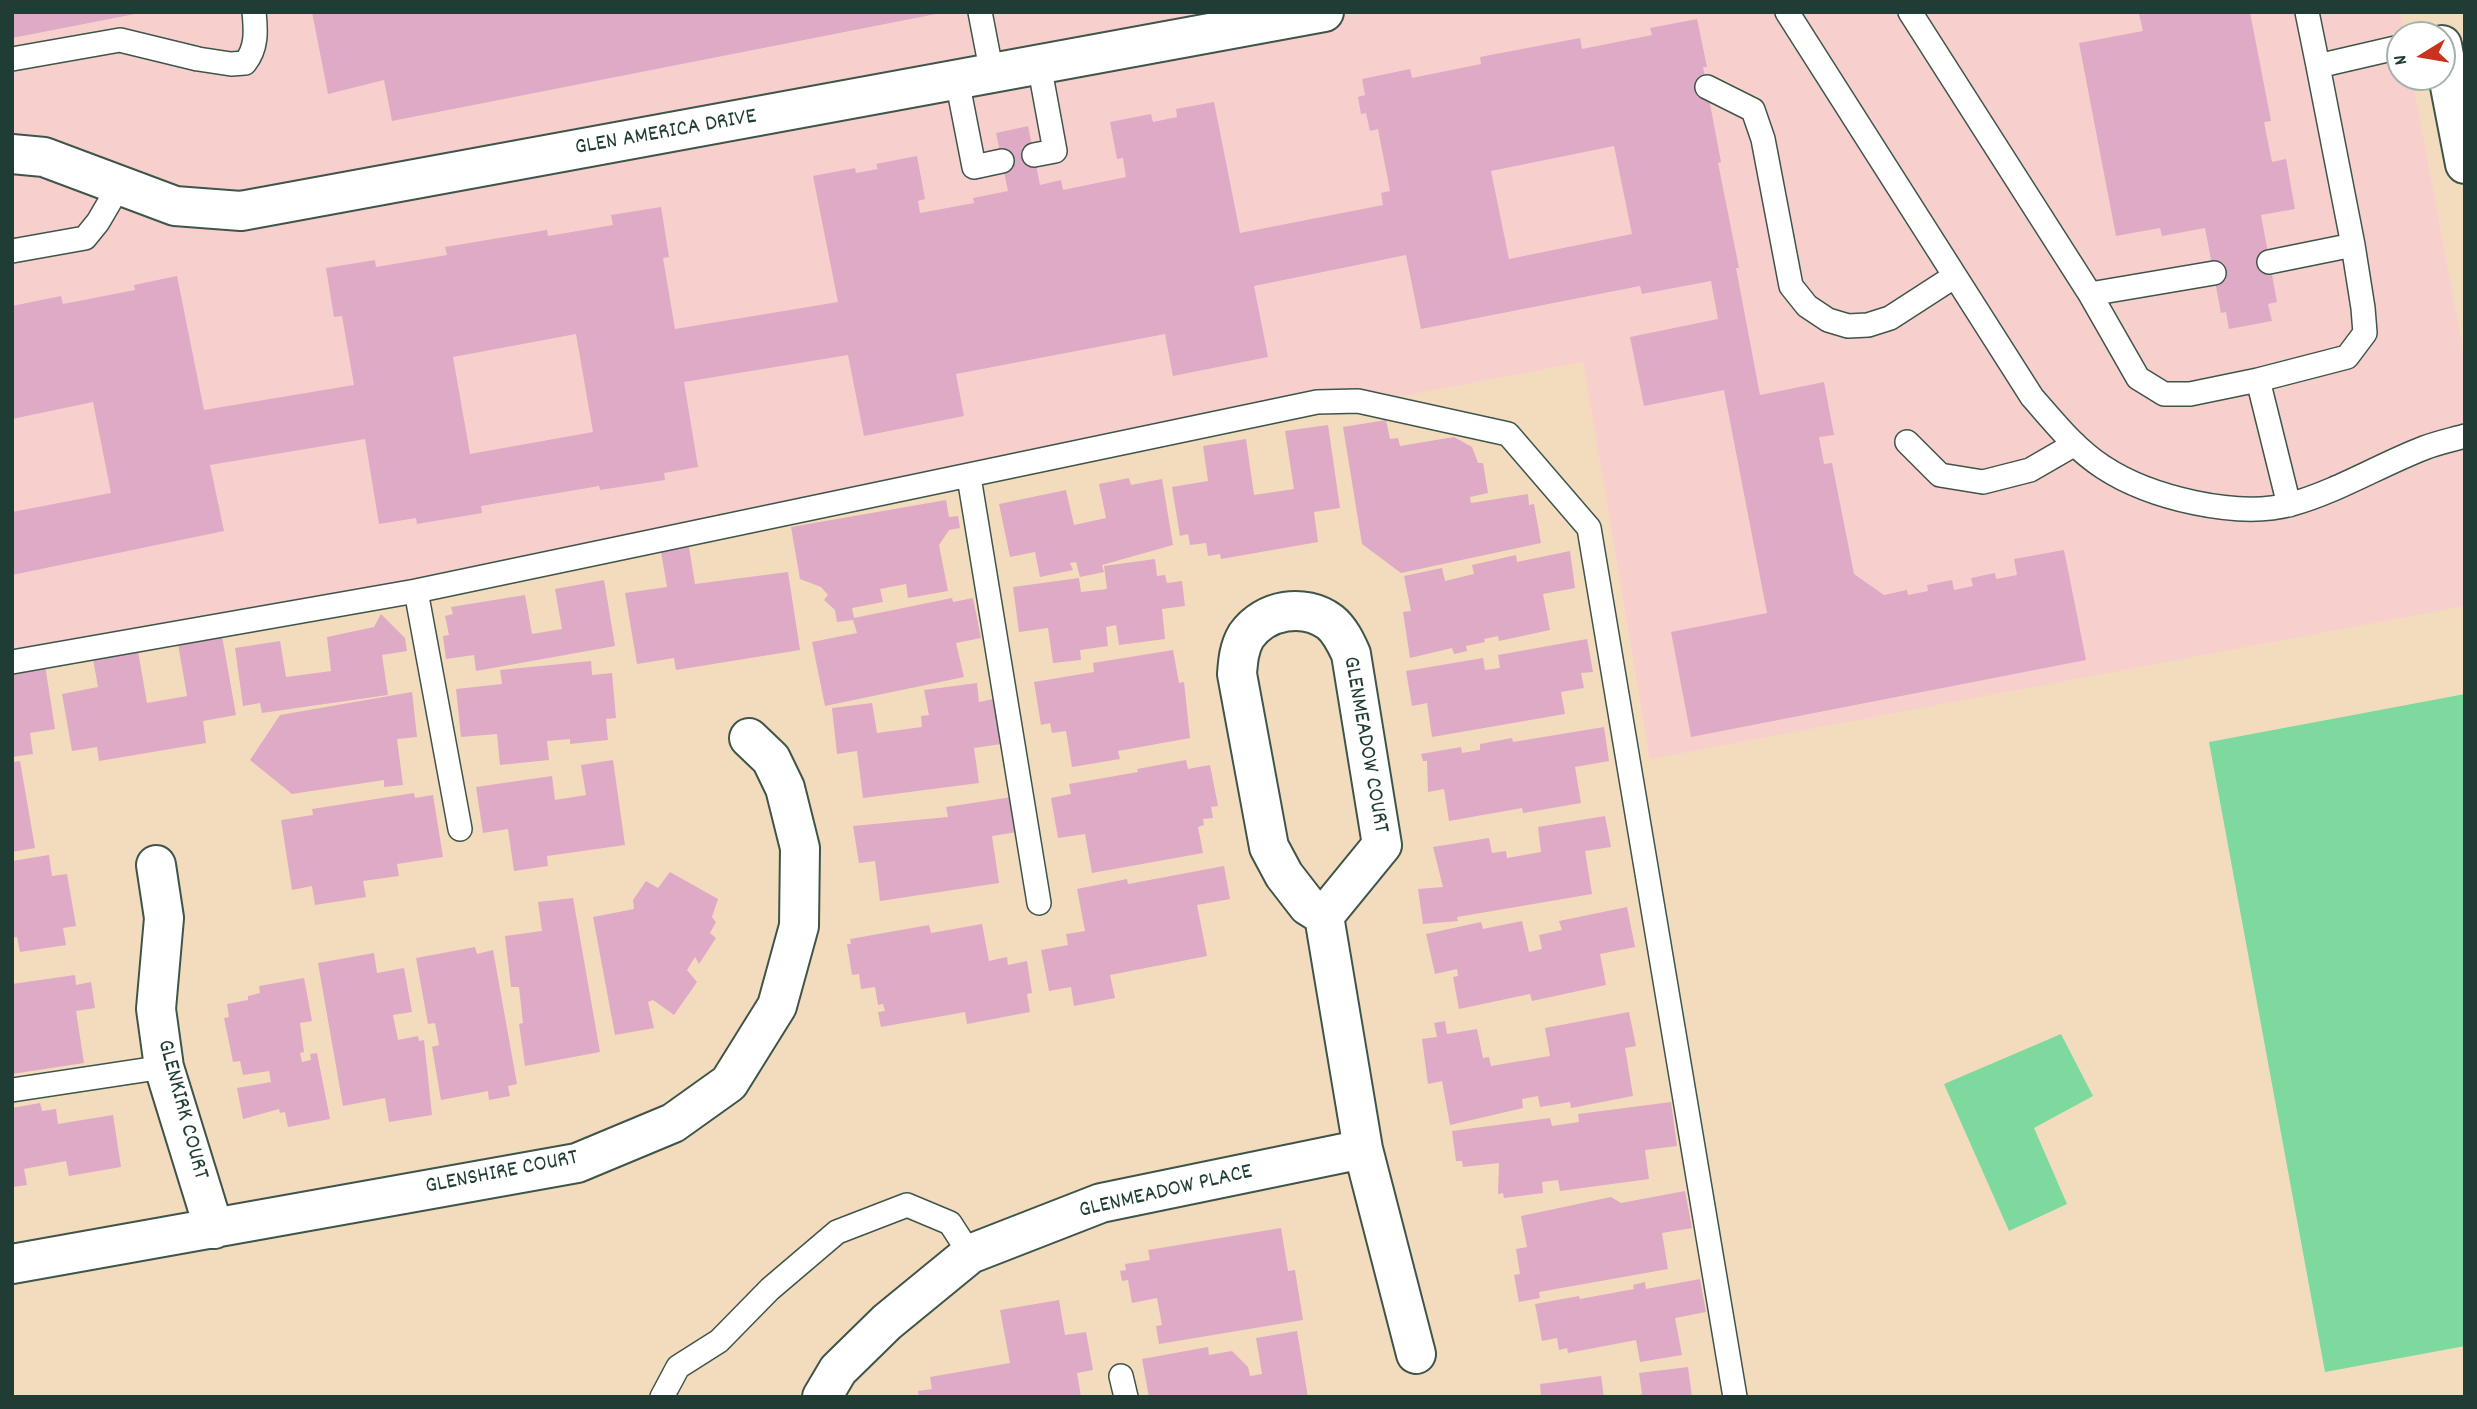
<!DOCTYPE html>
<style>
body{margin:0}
#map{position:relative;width:2477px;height:1409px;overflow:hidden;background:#f3dcbd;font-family:Dekko,sans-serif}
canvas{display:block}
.frame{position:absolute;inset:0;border:14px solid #1f3d34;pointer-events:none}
.north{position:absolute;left:2386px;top:21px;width:70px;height:70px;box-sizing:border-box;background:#fff;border:2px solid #a5b1ae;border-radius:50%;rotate:259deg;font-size:19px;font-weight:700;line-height:28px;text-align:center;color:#1f3d34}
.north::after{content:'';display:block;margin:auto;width:24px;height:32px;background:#c8321e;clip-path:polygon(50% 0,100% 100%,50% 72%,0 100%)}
</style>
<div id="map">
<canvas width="2477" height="1409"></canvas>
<div class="frame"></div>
<div class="north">N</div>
</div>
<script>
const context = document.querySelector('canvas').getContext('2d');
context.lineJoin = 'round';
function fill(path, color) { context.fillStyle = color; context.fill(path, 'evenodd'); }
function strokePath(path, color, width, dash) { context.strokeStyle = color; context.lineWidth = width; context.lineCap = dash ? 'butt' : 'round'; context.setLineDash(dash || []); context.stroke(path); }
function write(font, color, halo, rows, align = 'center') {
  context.font = font + ' Dekko,sans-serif'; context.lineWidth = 5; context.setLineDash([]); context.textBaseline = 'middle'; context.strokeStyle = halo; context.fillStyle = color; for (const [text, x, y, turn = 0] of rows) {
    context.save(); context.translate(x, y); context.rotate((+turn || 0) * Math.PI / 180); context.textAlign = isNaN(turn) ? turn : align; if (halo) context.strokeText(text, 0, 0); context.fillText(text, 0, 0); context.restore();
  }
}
fill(new Path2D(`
 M 12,12 L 2400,12 L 2404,35 L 2400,35 L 2400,77 L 2412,77 L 2465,361 L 2465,606 L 1650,759 L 1583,362 L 12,658 Z`), '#f7d0ce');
fill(new Path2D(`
 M 2465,694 L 2465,1346 L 2325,1372 L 2209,742 Z
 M 2061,1034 L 2093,1096 L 2034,1128 L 2067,1204 L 2009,1231 L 1944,1084 Z`), '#7ed99f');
fill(new Path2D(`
 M 12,12 L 135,12 L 135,14 L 12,38 Z
 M 312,12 L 936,12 L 936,14 L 392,121 L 384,80 L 328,94 Z
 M 2146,12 L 2214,12 L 2215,14 L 2250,12 L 2271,121 L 2264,122 L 2272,162 L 2286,159 L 2295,209 L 2261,215 L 2277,302 L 2268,304 L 2272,321 L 2229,329 L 2226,312 L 2221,313 L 2205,228 L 2162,236 L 2160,228 L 2116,236 L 2079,43 L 2143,31 L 2139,14 Z
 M 1697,19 L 1707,67 L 1703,67 L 1721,162 L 1718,163 L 1739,268 L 1736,268 L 1760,395 L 1824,382 L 1834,435 L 1819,437 L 1824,464 L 1832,463 L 1854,574 L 1884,595 L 1907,590 L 1908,595 L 1928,591 L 1927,585 L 1952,580 L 1954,590 L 1973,586 L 1971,578 L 1995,573 L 1996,579 L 2017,575 L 2014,559 L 2064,550 L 2086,660 L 1691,737 L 1671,632 L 1767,613 L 1724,390 L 1644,406 L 1630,337 L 1718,319 L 1711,281 L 1642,294 L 1640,286 L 1421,329 L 1406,255 L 1254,286 L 1268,357 L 1173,376 L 1165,334 L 956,374 L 964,416 L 864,436 L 848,355 L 684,382 L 698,467 L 664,473 L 665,480 L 600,490 L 599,486 L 481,506 L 482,513 L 417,524 L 416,518 L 379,524 L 365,439 L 210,465 L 224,531 L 12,575 L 12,512 L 111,493 L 93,402 L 12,419 L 12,306 L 61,296 L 63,304 L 135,290 L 134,285 L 177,276 L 204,410 L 354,385 L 342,316 L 334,317 L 326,268 L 375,260 L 376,267 L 447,255 L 445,247 L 547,230 L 548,236 L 613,225 L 611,215 L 661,207 L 669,257 L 663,258 L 675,329 L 838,302 L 813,176 L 855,168 L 856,173 L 878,169 L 876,164 L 917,156 L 925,199 L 918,201 L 920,213 L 974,203 L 973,198 L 1008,191 L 996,133 L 1028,126 L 1040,185 L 1061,180 L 1063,190 L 1126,177 L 1123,158 L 1117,159 L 1110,122 L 1151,114 L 1153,122 L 1177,117 L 1176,109 L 1214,102 L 1240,233 L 1383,205 L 1381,193 L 1390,191 L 1378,129 L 1370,131 L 1366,113 L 1361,114 L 1358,97 L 1365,95 L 1362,79 L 1410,69 L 1412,78 L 1481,64 L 1480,57 L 1580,38 L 1582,49 L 1652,35 L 1650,28 ZM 1614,146 L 1632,234 L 1509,259 L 1491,171 ZM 576,334 L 593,432 L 470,454 L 453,357 Z
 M 1386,420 L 1390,439 L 1398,438 L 1400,446 L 1454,437 L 1472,447 L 1478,463 L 1483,463 L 1488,493 L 1470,497 L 1471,503 L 1528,494 L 1529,505 L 1534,504 L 1541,543 L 1401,573 L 1362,544 L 1343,427 Z
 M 1328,425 L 1340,508 L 1314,512 L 1318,542 L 1221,559 L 1220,554 L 1208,556 L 1206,543 L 1190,545 L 1188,534 L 1180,536 L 1172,487 L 1208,481 L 1203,446 L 1246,439 L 1254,495 L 1294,489 L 1285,431 Z
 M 1129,478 L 1131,485 L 1162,479 L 1173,545 L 1102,565 L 1104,572 L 1080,577 L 1076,562 L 1070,563 L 1073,570 L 1040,577 L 1035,552 L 1010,557 L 999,504 L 1066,490 L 1074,525 L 1106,518 L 1099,484 Z
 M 946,500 L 949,517 L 958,516 L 960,528 L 949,530 L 939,545 L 948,591 L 908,598 L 906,584 L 880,589 L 883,602 L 852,608 L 854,618 L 952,598 L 953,602 L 973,598 L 981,638 L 956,643 L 964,677 L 825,706 L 812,642 L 857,633 L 853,620 L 837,622 L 835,610 L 824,600 L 828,595 L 821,587 L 800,579 L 791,527 Z
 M 689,547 L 695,584 L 788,572 L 800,650 L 676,670 L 674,658 L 637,664 L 625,593 L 667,587 L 661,552 Z
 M 1570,551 L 1575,588 L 1543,594 L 1550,630 L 1499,641 L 1498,636 L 1484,639 L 1485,642 L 1466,646 L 1467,651 L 1454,654 L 1452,648 L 1410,658 L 1403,612 L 1411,611 L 1404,576 L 1442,568 L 1445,581 L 1474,574 L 1472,565 L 1516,555 L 1517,562 Z
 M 1155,559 L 1157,576 L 1165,575 L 1167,583 L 1182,581 L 1185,606 L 1162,609 L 1165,639 L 1119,645 L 1116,625 L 1106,627 L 1108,646 L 1080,650 L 1081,660 L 1053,663 L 1048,628 L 1019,632 L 1013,587 L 1079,578 L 1081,592 L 1107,589 L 1104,566 Z
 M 604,580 L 615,646 L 476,671 L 474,655 L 446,659 L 443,636 L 449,635 L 445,616 L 453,614 L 451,607 L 525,595 L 532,634 L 562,629 L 555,589 Z
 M 381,614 L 405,638 L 407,651 L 382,655 L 388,695 L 262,713 L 260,703 L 243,706 L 235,648 L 280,641 L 286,677 L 331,671 L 327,637 L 374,627 Z
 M 222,636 L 236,715 L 203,721 L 206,743 L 99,761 L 97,747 L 72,751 L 62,694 L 98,687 L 93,659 L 138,651 L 147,703 L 187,696 L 178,644 Z
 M 1587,639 L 1593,672 L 1581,673 L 1584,688 L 1561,692 L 1565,714 L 1432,737 L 1427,703 L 1412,706 L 1406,671 L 1483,658 L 1485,670 L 1500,668 L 1498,655 Z
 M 1173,650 L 1179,683 L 1184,682 L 1190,738 L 1118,751 L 1120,759 L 1072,767 L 1066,731 L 1052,733 L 1050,723 L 1041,725 L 1034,682 L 1094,672 L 1093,663 Z
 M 591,661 L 592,675 L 612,673 L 616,718 L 606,719 L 608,740 L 570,744 L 570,739 L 547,741 L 549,760 L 500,765 L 497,734 L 461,737 L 456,689 L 502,684 L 500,670 Z
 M 45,665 L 55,729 L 30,733 L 33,754 L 12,757 L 12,670 Z
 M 977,683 L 979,702 L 993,699 L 1001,744 L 974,748 L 979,783 L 863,798 L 857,751 L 837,754 L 832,708 L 872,703 L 877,733 L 922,727 L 921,716 L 929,715 L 924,690 Z
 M 412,692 L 417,737 L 397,739 L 403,785 L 384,787 L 384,780 L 292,794 L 250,760 L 280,715 Z
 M 1604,727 L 1609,761 L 1575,767 L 1581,803 L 1523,813 L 1522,808 L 1449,821 L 1444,789 L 1428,792 L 1427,761 L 1423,761 L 1421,754 L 1461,747 L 1462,753 L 1480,750 L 1480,744 L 1512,738 L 1513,742 Z
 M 613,760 L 625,845 L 547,856 L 548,866 L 514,871 L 508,829 L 483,833 L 476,787 L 552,776 L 555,800 L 586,795 L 581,765 Z
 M 1186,760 L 1188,769 L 1210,765 L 1218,806 L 1211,807 L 1213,818 L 1203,819 L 1204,825 L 1198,827 L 1203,853 L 1092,873 L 1085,834 L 1058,838 L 1051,798 L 1071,794 L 1069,784 L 1138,772 L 1137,769 Z
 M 20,761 L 35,848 L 12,852 L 12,762 Z
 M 414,793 L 415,798 L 433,795 L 443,857 L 397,864 L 399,876 L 363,881 L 366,897 L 315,905 L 312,886 L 292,890 L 281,820 L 313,815 L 312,809 Z
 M 1012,797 L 1017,832 L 992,836 L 999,883 L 880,901 L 875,861 L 859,863 L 853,826 L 948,817 L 946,807 Z
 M 1605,816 L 1611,847 L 1585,851 L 1592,894 L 1457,917 L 1458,921 L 1423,924 L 1418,889 L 1443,887 L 1433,847 L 1489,838 L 1492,853 L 1506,851 L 1507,858 L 1541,852 L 1538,827 Z
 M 49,855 L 52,876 L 67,874 L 76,926 L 63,928 L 66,945 L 20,952 L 17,937 L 12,938 L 12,861 Z
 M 1224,866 L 1230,899 L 1197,905 L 1207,956 L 1110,975 L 1115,998 L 1074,1006 L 1071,987 L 1049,991 L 1041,950 L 1068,945 L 1066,934 L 1085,931 L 1077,889 L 1127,879 L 1128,884 Z
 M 670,872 L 718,899 L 712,917 L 716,922 L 710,933 L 716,938 L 699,964 L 695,957 L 687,970 L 697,982 L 674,1015 L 653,1000 L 648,1002 L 654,1028 L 615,1035 L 593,917 L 634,909 L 633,900 L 646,881 L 658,888 Z
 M 573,898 L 600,1052 L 525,1066 L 519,1024 L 523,1023 L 519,987 L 511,987 L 505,936 L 542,931 L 538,902 Z
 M 1627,907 L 1635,947 L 1600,954 L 1606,985 L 1532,1001 L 1530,994 L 1459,1009 L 1453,977 L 1458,976 L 1457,969 L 1435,974 L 1426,934 L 1481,922 L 1483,929 L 1522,921 L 1529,952 L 1542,949 L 1539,935 L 1562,930 L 1559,921 Z
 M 982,924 L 989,961 L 1007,957 L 1008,965 L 1027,961 L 1032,993 L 1027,994 L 1030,1012 L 967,1024 L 965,1012 L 881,1027 L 878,1012 L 885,1011 L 883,1004 L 878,1005 L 875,987 L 861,989 L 859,974 L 852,975 L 847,944 L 851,944 L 850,939 L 929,925 L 931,933 Z
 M 475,947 L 477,954 L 493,950 L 517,1084 L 508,1086 L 510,1096 L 489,1100 L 488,1091 L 441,1100 L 432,1047 L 439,1045 L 435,1023 L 428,1024 L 416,958 Z
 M 374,953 L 377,973 L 404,968 L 412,1012 L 393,1015 L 398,1040 L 418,1036 L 419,1041 L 424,1040 L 432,1115 L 389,1122 L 385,1098 L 343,1106 L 318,963 Z
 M 75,975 L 76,985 L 91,982 L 95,1008 L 76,1011 L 84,1063 L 12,1074 L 12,984 Z
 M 304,978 L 312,1021 L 300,1023 L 304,1052 L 300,1053 L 302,1062 L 311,1060 L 310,1054 L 317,1053 L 330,1119 L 288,1127 L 285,1112 L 280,1113 L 279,1109 L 243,1119 L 237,1088 L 271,1082 L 269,1071 L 243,1075 L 240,1061 L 233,1062 L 224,1018 L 229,1017 L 227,1004 L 248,1000 L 248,996 L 260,993 L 259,986 Z
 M 1629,1012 L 1636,1046 L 1625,1048 L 1633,1096 L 1571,1108 L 1570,1102 L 1540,1107 L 1538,1096 L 1522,1099 L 1523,1108 L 1450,1125 L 1442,1081 L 1428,1084 L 1422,1039 L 1437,1037 L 1434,1023 L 1445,1021 L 1447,1034 L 1477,1029 L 1483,1058 L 1489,1057 L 1491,1066 L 1550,1056 L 1545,1028 Z
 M 1671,1102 L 1677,1146 L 1645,1150 L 1649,1179 L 1560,1191 L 1558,1180 L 1542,1182 L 1543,1193 L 1504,1198 L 1503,1193 L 1498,1194 L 1499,1163 L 1463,1167 L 1462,1161 L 1456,1161 L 1452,1131 L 1550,1118 L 1552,1126 L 1579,1122 L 1578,1114 Z
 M 40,1103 L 42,1111 L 56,1109 L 58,1124 L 113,1115 L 121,1167 L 69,1176 L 66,1161 L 24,1169 L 27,1185 L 12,1187 L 12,1108 Z
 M 1685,1191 L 1692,1228 L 1662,1233 L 1668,1269 L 1539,1292 L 1540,1298 L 1519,1302 L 1514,1275 L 1520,1274 L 1516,1249 L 1527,1247 L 1521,1216 L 1611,1197 L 1621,1203 Z
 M 1281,1228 L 1288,1271 L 1295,1270 L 1303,1320 L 1159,1344 L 1156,1326 L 1162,1325 L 1157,1298 L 1132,1303 L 1128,1280 L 1122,1281 L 1120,1271 L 1126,1270 L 1125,1264 L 1150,1260 L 1148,1250 Z
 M 1700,1279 L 1706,1312 L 1675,1318 L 1682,1355 L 1640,1362 L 1636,1340 L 1568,1353 L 1567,1348 L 1559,1350 L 1557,1338 L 1542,1341 L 1535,1304 L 1579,1296 L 1580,1299 L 1634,1289 L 1633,1285 L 1645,1282 L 1646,1289 Z
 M 1059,1300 L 1065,1335 L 1086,1332 L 1093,1370 L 1077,1373 L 1081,1397 L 919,1397 L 918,1391 L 932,1389 L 930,1377 L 1010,1363 L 1000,1310 Z
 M 1297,1331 L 1308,1397 L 1149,1397 L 1142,1359 L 1208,1347 L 1209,1355 L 1232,1351 L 1248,1367 L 1250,1376 L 1262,1374 L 1256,1338 Z
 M 1688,1367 L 1692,1397 L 1632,1397 L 1642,1394 L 1639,1373 Z
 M 1601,1376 L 1604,1397 L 1541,1397 L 1540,1384 Z`), '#deaac6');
const lane = new Path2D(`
 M 980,12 L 992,74
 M 1787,12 L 2032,397 C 2054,422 2075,449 2103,467 C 2150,498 2238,519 2292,504 C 2338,491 2380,465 2424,448 C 2437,443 2451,440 2465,436
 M 1910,12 L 2090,294 L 2138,378 L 2164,394 L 2190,394 L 2258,380
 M 2307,12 L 2318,66
 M 12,59 L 120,40 L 198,59 L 231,64 L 245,63 C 257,48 256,31 254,12
 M 957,80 L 974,167 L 1002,161
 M 1707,87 L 1753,110 L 1763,139 L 1791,286 L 1807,306 L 1828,320 L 1848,326 L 1868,325 L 1890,318 L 1955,276
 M 1034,155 L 1055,151 L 1039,64
 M 12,251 L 85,238 L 98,222 L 119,186
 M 2269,262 L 2353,245
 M 2090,294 L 2214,273
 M 1907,442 L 1940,475 L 1983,482 L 2030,470 L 2075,444
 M 969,477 L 1039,903
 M 2289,505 L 2258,380 L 2347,357 L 2365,333 L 2363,308 L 2353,245 L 2318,66 L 2400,47
 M 12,662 L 416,591
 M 460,829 L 416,591 L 1317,402 L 1358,401 L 1508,434 L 1589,528 L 1735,1397
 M 12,1090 L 164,1067
 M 1121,1376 L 1126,1397
 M 662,1397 L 678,1367 L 719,1341 L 770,1289 L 837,1232 L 907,1205 L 950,1223 L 970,1254`);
const street = new Path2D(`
 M 12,154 L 44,157 L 175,206 L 241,211 L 1324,12
 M 156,865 L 164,918 L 156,1009 L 164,1067 L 214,1229
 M 1324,916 L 1382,845 L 1351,654 C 1346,643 1340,630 1330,622 C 1304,603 1265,609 1246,636 C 1239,648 1238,661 1237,674 L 1269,847 L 1284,875 L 1308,906 L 1324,916 L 1363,1149 L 1416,1354
 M 12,1264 L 577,1163 L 673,1123 L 729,1083 L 777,1006 L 799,926 L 800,848 L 785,788 L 771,759 L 749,738
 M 822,1397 L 838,1370 L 887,1322 L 970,1254 L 1101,1203 L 1363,1149`);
const secondary = new Path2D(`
 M 2442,45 L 2465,164`);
strokePath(lane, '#3f5549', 26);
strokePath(street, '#3f5549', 42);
strokePath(secondary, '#3f5549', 42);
strokePath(lane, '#fff', 23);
strokePath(street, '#fff', 38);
strokePath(secondary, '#fff', 38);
write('23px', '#1f3d34', '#fff', [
 ["GLEN AMERICA DRIVE",666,134,-10],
 ["GLENMEADOW COURT",1364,745,80],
 ["GLENKIRK COURT",181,1110,75],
 ["GLENSHIRE COURT",502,1174,-11],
 ["GLENMEADOW PLACE",1166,1193,-13]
]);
</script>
